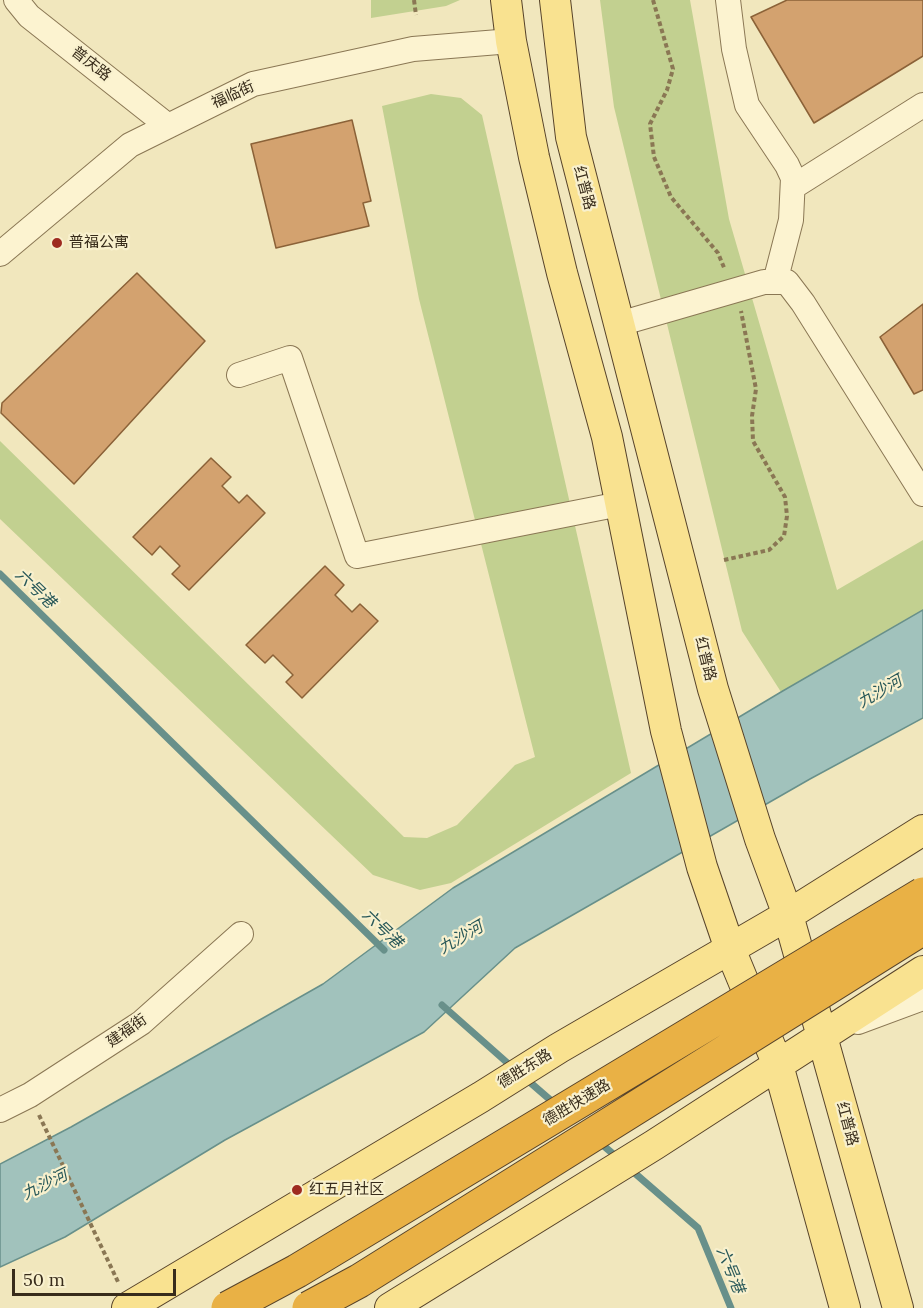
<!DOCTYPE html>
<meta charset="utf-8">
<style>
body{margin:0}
#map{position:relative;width:923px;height:1308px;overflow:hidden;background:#f1e7bd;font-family:Lora,serif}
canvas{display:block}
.scale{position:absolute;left:12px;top:1269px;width:164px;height:27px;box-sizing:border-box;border:3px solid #382c1b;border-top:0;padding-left:8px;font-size:18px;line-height:21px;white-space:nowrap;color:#382c1b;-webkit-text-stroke:4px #f8f0cd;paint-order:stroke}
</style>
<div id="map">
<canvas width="923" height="1308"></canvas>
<div class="scale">50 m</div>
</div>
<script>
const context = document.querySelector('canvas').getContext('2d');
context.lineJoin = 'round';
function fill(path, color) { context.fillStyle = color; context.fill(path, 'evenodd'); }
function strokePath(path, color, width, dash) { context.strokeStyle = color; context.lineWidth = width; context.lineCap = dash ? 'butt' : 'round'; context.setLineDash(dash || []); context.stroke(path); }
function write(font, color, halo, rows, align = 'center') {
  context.font = font + ' Lora,"Noto Sans SC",serif'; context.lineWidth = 4.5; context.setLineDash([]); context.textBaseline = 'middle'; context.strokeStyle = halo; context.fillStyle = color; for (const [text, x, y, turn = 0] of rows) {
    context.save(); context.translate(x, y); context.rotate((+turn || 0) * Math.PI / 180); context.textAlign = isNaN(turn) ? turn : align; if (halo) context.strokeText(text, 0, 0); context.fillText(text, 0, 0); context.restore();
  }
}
fill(new Path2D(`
 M 371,0 L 460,0 L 446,6 L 371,18 Z
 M 600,0 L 690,0 L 729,219 L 837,590 L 923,540 L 923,610 L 781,692 L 742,631 L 614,107 Z
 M 431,94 L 461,98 L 482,115 L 631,773 L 451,883 L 420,890 L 373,875 L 0,519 L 0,441 L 404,837 L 427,838 L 457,825 L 515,765 L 535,757 L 419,299 L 382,106 Z`), '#c2d090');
const water = new Path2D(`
 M 923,610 L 923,718 L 810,779 L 515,948 L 424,1032 L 225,1140 L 65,1237 L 0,1267 L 0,1164 L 71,1127 L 323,984 L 453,888 L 781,692 Z`);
fill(water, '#a1c2bc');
strokePath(water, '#68908a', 1.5);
strokePath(new Path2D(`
 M 0,574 L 384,950
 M 442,1005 L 512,1067
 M 525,1078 L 555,1104
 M 598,1141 L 619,1159
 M 630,1169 L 698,1228 L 731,1308`), '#68908a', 7);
const building = new Path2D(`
 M 787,0 L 923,0 L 923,56 L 814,123 L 751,17 Z
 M 352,120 L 371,201 L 363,203 L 369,226 L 276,248 L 251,144 Z
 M 137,273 L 205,341 L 74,484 L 1,413 L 2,403 Z
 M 923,304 L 923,390 L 914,394 L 880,337 Z
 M 211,458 L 231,477 L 222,486 L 239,503 L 247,495 L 265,513 L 189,590 L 172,574 L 180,566 L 160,546 L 152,555 L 133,537 Z
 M 325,566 L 344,585 L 335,595 L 352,612 L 360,604 L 378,621 L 302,698 L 286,682 L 293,675 L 273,655 L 265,663 L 246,645 Z`);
fill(building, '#d3a26f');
strokePath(building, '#8b6238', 1.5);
const minor = new Path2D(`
 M 16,0 L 29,16 L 168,126
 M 728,0 L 734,49 L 747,105 L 787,165 L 793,178 L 791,220 L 775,282
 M 793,187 L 923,105
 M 0,254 L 130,145 L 253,84 L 413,49 L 511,41
 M 619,324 L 764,282 L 787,282 L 803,303 L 923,494
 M 239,375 L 290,358 L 357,556 L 620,504
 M 858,1022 L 923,998
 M 0,1110 L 30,1095 L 141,1023 L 241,934`);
const major = new Path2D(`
 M 506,0 L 511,41 L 534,157 L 562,273 L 607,437 L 666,731 L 702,867 L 730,949 L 778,1065 L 845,1308
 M 555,0 L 571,137 L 713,689 L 760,839 L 788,915 L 898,1308
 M 127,1308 L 481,1097 L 559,1048 L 788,915 L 923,830
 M 390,1308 L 654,1145 L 923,971`);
strokePath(minor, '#8a7754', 26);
strokePath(major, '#57432a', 32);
strokePath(new Path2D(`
 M 414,0 L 416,15
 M 653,0 L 673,69 L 667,90 L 650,124 L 654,157 L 671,197 L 718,253 L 725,270
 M 724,560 L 769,550 L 784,536 L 787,516 L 785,497 L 753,441 L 752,416 L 756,389 L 741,311
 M 39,1115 L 119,1284`), '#8a7754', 4, [4.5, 3]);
strokePath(minor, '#fcf3d0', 24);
strokePath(major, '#f9e290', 30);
const highwayBridge = new Path2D(`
 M 228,1308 L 297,1271 L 923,894
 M 309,1308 L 359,1281 L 923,928`);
strokePath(highwayBridge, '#57432a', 35, []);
strokePath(highwayBridge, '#e9b145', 33);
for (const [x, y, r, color] of [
 [57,243,6,"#9e2b20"],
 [297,1190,6,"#9e2b20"]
]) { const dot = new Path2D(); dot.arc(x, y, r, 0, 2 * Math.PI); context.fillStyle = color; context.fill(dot); strokePath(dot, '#f8f0cd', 2); }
write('15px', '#382c1b', '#f8f0cd', [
 ["普庆路",91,64,38],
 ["福临街",233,95,-24],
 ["红普路",584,188,75],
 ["红普路",705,659,76],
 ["建福街",127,1031,-35],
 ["德胜东路",525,1069,-32],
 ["德胜快速路",577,1103,-31],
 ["红普路",847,1124,75]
]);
write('15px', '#382c1b', '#f8f0cd', [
 ["普福公寓",69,243],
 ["红五月社区",309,1190]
], 'left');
write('italic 16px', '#285859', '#f8f0cd', [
 ["六号港",35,589,44],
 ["九沙河",880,692,-30],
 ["六号港",382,929,44],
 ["九沙河",461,938,-30],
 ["九沙河",45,1185,-26],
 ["六号港",730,1270,68]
]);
</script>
